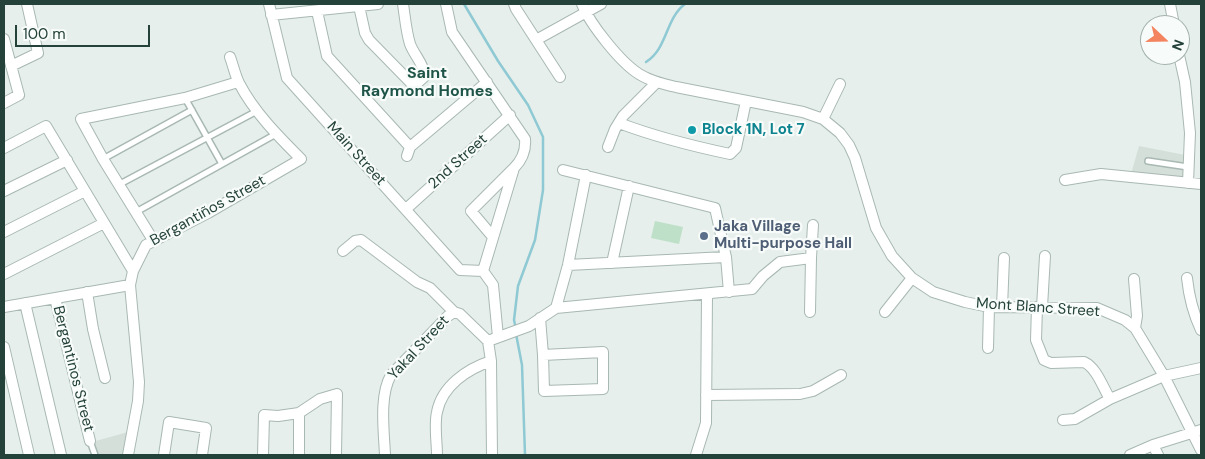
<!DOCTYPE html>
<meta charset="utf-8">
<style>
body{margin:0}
#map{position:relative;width:1205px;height:459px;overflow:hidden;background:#e6efeb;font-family:"DM Sans",sans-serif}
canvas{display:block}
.frame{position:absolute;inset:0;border:5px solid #24423a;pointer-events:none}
.north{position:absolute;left:1140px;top:15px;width:50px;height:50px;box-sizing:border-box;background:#f7fbf9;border:1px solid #a3b1ad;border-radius:50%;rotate:111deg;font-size:14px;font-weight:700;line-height:20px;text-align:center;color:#24423a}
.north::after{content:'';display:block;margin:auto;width:18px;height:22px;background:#f4845f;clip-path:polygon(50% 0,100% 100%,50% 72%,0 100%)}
.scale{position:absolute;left:15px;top:25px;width:135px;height:22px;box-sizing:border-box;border:2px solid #24423a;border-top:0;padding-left:6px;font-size:15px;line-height:18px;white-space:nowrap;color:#24423a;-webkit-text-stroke:4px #f7fbf9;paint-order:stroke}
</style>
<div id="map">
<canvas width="1205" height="459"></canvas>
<div class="frame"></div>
<div class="north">N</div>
<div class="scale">100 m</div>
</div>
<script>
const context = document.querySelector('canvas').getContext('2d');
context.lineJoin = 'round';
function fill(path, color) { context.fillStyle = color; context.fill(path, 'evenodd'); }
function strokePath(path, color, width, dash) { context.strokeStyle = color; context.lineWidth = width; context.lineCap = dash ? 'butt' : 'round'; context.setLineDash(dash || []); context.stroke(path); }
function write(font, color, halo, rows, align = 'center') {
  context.font = font + ' "DM Sans",sans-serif'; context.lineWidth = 4.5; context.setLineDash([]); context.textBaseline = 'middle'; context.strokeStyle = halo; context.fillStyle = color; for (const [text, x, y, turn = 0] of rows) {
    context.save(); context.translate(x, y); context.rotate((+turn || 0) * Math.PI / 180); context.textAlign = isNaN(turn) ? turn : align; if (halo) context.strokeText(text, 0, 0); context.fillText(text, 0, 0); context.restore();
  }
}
fill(new Path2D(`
 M 1139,146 L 1185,155 L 1183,178 L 1131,174 Z
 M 128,432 L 125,455 L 96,455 L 92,442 Z`), '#d4dfda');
fill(new Path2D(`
 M 655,221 L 683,227 L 679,244 L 651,238 Z`), '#bfe0c8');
strokePath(new Path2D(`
 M 464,4 L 498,61 L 528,105 L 543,137 L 543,190 L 535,240 L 518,286 L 514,320 L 516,329
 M 646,62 C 668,48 665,19 685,4
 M 516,334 L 522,365 L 525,455`), '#8ec9d4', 2.5);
const lane = new Path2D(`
 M 185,98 L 222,164
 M 103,159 L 192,110
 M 1148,161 L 1188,167
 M 120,184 L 257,111
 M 136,212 L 276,134
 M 90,441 L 95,455`);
const street = new Path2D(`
 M 269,4 L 287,78 L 460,270 L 483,271
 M 446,4 L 452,32 L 525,139 C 526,150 522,160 514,168 L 483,271
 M 514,4 L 516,9 L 560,77
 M 582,4 C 590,24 620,62 639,74 C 650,81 663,84 676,87 L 803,112 L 823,119 L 840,133 L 849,145 L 855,158 L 876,228 L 892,256 L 912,278 L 933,292 L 965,302 L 989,307 L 1097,308 L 1125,320 L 1135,328 L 1164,376 L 1201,450
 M 1170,4 L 1174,25
 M 359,6 L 365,33 L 369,40 L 414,86 L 425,76 C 424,64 414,55 410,44 C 406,31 405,17 403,4
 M 317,11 L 327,56 L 410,147
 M 271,15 L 378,4
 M 4,39 L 19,95 L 4,103
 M 536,40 L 601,4
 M 1179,55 L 1185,82 L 1190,133 L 1188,183
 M 11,66 L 38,53 L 27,4
 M 823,119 L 840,84
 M 619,123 C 656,137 692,146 730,154 L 736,148 L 746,101
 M 608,147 L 615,129 L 623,116 L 657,82
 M 4,148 L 46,126 L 133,271
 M 407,156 L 410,147 L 487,82
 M 563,170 L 715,208 L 726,257 L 729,292
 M 1065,180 L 1101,174 L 1201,184
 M 4,191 L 67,160
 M 406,209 L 510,115
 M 4,232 L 85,191
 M 493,237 L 471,211 L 513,169
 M 153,240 L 103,159 L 81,119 L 185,98 L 238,82
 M 343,251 L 355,241 L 361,240 L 417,282 L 430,288 L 454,312
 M 612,263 L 629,186
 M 568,265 L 726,257
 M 483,271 L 493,285 L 498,337
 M 4,274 L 104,223
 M 1187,278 C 1189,297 1193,313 1201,330
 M 1134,279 L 1137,316 L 1135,328
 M 87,292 L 93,329 L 105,378
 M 55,298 L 90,441
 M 25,303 L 61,455
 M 4,307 L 130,285
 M 1002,307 L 1004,258
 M 1037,307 L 1036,340 L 1044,360 L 1051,363 L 1084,362 C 1097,368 1103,388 1110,399
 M 1042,307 L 1045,256
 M 556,308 L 752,289 L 763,276 L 780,262 L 811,258
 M 810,312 L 811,258 L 813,225
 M 885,312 L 912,278
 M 540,318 L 543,355 L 544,391 L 603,389 L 603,352 L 543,355
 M 488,341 L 529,326 L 556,308 L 568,265 L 586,175
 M 4,347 L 29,455
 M 988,348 L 989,307
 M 706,395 L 800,394 L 813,391 L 841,375
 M 1063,420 L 1075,419 L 1110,399 L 1164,376 L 1201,368
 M 1153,445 L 1158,455
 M 128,455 L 138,401 L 139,382 L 130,285 L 133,271 L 146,245 L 208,213 L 301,159 C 278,136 254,112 239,83 C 235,75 233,65 230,57
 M 164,455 L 169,422 L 206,428 L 202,455
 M 263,455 L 264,415 L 278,416 L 299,413 L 320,399 L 337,394 L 336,455
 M 299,455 L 299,413
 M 385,455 C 384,432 379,395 391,375 L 448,316 L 454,312 L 460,314 L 488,341 L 491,361 L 492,455
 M 437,455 C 437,442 434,425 437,412 C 442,386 467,369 491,361
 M 696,455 L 706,423 L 707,294
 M 1130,455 L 1153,445 L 1201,430`);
strokePath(lane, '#a8b8b2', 8);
strokePath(street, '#a8b8b2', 12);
strokePath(lane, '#fff', 5);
strokePath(street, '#fff', 10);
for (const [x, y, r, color] of [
 [692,130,5,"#0f9aa8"],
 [704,236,5,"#5c6f8a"]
]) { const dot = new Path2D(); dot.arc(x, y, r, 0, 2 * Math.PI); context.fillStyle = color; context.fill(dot); strokePath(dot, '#f7fbf9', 2); }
write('bold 15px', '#0d838f', '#f7fbf9', [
 ["Block 1N, Lot 7",702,130]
], 'left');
write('15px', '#24423a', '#f7fbf9', [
 ["Main Street",356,154,48],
 ["2nd Street",458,162,-42],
 ["Bergantiños Street",208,211,-29],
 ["Mont Blanc Street",1038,308,4],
 ["Yakal Street",419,348,-47],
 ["Bergantinos Street",73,369,76]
]);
write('bold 15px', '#4e5e75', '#f7fbf9', [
 ["Jaka Village",714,227],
 ["Multi-purpose Hall",714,244]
], 'left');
write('bold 16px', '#1f5548', '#f7fbf9', [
 ["Saint",427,74],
 ["Raymond Homes",427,92]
]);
</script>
